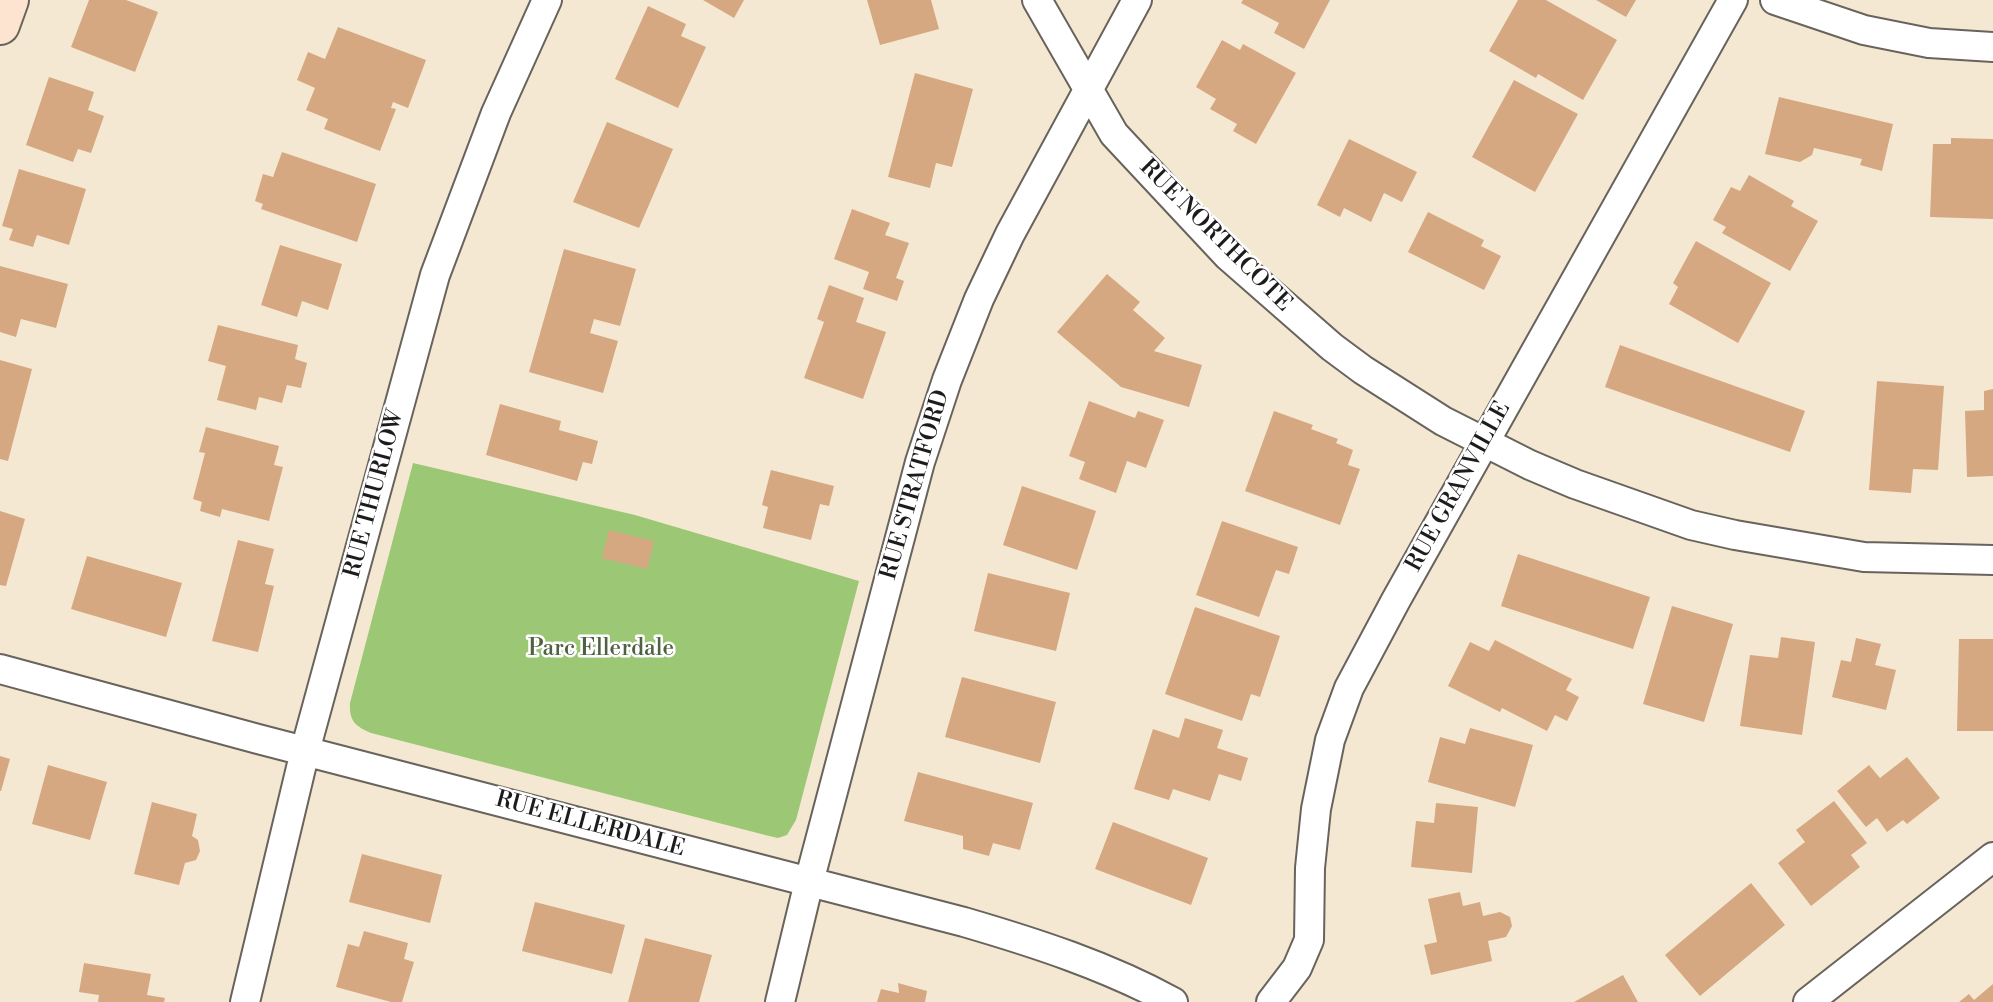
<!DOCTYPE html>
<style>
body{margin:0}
canvas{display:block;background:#f5e8d2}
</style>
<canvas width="1993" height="1002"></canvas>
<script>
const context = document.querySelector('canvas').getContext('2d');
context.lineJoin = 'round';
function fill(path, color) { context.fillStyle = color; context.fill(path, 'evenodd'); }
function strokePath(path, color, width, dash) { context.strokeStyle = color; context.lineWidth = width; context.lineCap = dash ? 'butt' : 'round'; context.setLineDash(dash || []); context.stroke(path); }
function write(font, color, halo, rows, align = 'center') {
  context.font = font + ' "Libre Bodoni",serif'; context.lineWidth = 5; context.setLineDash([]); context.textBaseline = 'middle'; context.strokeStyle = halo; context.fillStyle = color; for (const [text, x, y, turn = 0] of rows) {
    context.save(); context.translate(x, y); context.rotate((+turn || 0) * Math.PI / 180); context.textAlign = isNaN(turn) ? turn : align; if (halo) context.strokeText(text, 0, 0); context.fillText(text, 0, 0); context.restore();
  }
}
fill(new Path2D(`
 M 413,463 L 635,515 L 859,581 L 796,820 L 787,835 L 778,838 L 769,836 L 371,733 C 355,726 349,721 350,703 Z`), '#9cc876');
fill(new Path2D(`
 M 89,0 L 126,0 L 158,12 L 135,72 L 71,47 Z
 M 703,0 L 744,0 L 734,18 Z
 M 867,0 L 931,0 L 939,29 L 880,45 Z
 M 1243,0 L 1330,0 L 1304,49 L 1274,33 L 1279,23 L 1241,3 Z
 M 1518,0 L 1546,0 L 1617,40 L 1583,100 L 1538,74 L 1536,78 L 1489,51 Z
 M 1596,0 L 1636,0 L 1626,17 Z
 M 648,6 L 686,24 L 681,36 L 706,47 L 678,108 L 615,79 Z
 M 338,27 L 426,60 L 408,108 L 393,102 L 391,108 L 396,109 L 380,151 L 324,129 L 328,119 L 306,110 L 315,88 L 297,80 L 308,52 L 325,59 Z
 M 1222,40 L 1240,50 L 1243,44 L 1296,73 L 1256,144 L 1233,131 L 1237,124 L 1210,109 L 1216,99 L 1196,87 Z
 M 915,73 L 973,89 L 952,167 L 936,163 L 930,188 L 888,177 Z
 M 49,77 L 94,92 L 88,110 L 104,116 L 91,153 L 78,149 L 73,162 L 26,145 Z
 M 1514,80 L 1578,114 L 1535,192 L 1472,157 Z
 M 1779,97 L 1893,124 L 1882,171 L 1860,165 L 1862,159 L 1814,148 L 1812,155 L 1800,162 L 1765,154 Z
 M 607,122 L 673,149 L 639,228 L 573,202 Z
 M 1951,138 L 1993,139 L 1993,219 L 1930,217 L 1933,144 L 1951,144 Z
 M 1349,139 L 1417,172 L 1402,202 L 1384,193 L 1371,222 L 1344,208 L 1340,217 L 1317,205 Z
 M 282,152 L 376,184 L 357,242 L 261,209 L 263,204 L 255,201 L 263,174 L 273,177 Z
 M 19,169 L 86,189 L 69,245 L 37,235 L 33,247 L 9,240 L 13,229 L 2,226 Z
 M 1749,175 L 1794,201 L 1791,206 L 1818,221 L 1790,271 L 1722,233 L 1726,227 L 1713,220 L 1731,187 L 1740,191 Z
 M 852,209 L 890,223 L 885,235 L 909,243 L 896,278 L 904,281 L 897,301 L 863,289 L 869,272 L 834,259 Z
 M 1428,212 L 1484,240 L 1481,246 L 1501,256 L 1484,290 L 1408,252 Z
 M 1696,241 L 1771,283 L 1738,343 L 1669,304 L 1678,287 L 1673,283 Z
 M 280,245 L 342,264 L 328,310 L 302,301 L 297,317 L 261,305 Z
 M 564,249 L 636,269 L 620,326 L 594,319 L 590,333 L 618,341 L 603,393 L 529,372 Z
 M 0,266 L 68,284 L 56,328 L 21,319 L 16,337 L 0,332 Z
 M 1107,274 L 1140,302 L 1133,310 L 1165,338 L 1154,351 L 1202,365 L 1189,407 L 1121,387 L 1057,332 Z
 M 829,285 L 864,298 L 856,322 L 886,332 L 863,399 L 804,378 L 824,322 L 817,319 Z
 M 218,325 L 298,345 L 295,359 L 307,363 L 301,388 L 287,385 L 282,403 L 259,397 L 256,410 L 217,400 L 226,366 L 208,361 Z
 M 1620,345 L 1805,411 L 1790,452 L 1605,387 Z
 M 0,360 L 32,369 L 8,461 L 0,459 Z
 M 1877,381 L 1944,386 L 1938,470 L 1913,469 L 1911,493 L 1869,490 Z
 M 1993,389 L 1993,476 L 1967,477 L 1965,411 L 1984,410 L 1984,391 Z
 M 1089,401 L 1135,418 L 1138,411 L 1164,420 L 1146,468 L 1127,461 L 1116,493 L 1079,479 L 1085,462 L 1069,456 Z
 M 500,404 L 561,421 L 559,430 L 598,441 L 592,464 L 583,462 L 577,481 L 486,455 Z
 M 1274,411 L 1313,425 L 1311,429 L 1338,439 L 1336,443 L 1353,450 L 1348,465 L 1360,469 L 1340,525 L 1245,491 Z
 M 206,427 L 279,446 L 274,465 L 283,467 L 269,521 L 222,509 L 220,517 L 200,511 L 202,502 L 193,499 L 205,453 L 199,452 Z
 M 771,470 L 834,486 L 829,506 L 820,504 L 811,540 L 763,528 L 768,507 L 762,505 Z
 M 1022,486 L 1096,511 L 1077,570 L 1003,545 Z
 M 0,511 L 25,519 L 6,586 L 0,585 Z
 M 1222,521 L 1298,547 L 1289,574 L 1276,570 L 1259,617 L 1196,595 Z
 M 609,530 L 654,541 L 647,569 L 602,558 Z
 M 238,540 L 274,549 L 265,584 L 274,586 L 258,652 L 212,641 Z
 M 1518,554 L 1650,597 L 1633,649 L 1501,606 Z
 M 87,556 L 182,583 L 166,637 L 71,609 Z
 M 988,573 L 1070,593 L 1056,651 L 974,631 Z
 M 1672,606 L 1733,624 L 1704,722 L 1643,704 Z
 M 1195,607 L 1280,636 L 1260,697 L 1251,694 L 1242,721 L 1165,694 Z
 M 1781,637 L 1815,642 L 1802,735 L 1740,726 L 1750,655 L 1778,658 Z
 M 1856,638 L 1881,644 L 1875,665 L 1896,670 L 1886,710 L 1832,697 L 1841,660 L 1851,662 Z
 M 1959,639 L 1993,639 L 1993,731 L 1957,731 Z
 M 1495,640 L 1572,679 L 1566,690 L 1579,697 L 1567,721 L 1555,715 L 1547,731 L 1502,708 L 1500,712 L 1448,686 L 1470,642 L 1489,651 Z
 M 962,677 L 1056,702 L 1040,763 L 945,737 Z
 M 1185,718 L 1223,730 L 1217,748 L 1248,758 L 1241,781 L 1219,774 L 1210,801 L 1173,789 L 1169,800 L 1134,789 L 1153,729 L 1179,738 Z
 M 1470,728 L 1533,745 L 1515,807 L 1428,782 L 1440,737 L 1465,744 Z
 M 0,756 L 10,759 L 1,791 L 0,791 Z
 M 1907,757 L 1940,798 L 1907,824 L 1903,820 L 1887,832 L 1877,818 L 1866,827 L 1837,791 L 1869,765 L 1880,778 Z
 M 48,765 L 107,782 L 90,840 L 32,824 Z
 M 918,772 L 1033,803 L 1020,850 L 993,843 L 989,856 L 963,849 L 963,836 L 904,821 Z
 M 1834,801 L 1867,843 L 1851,855 L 1860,867 L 1811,906 L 1778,863 L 1805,842 L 1796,830 Z
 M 152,802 L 197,814 L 192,836 L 198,840 L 200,851 L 196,860 L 185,863 L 179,885 L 134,874 Z
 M 1436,803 L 1478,807 L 1472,873 L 1411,867 L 1416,821 L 1434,823 Z
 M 1113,822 L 1208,858 L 1191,905 L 1095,869 Z
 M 362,854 L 442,875 L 430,923 L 349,902 Z
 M 1751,883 L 1785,925 L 1700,996 L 1665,955 Z
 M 1460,892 L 1463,906 L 1480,902 L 1483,916 L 1500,912 L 1510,917 L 1512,926 L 1506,937 L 1488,941 L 1492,961 L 1431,975 L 1424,945 L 1437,942 L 1428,899 Z
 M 535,902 L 625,925 L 612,974 L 522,951 Z
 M 364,931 L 408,943 L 404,959 L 414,962 L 402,1002 L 391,1002 L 336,987 L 348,944 L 359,947 Z
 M 645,938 L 712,955 L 699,1002 L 628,1002 Z
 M 84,963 L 151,974 L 147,995 L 165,998 L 164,1002 L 98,1002 L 99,995 L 79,992 Z
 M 1623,975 L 1638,1002 L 1574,1002 Z
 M 898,983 L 927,991 L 925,1002 L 877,1002 L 881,989 L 899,993 Z
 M 1993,984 L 1993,1002 L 1959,1002 L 1969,994 L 1974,1000 Z`), '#d5a881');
const street = new Path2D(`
 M 1037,0 L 1114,134 L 1228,256 L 1332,347 L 1363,370 L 1443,421 L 1530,465 L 1575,484 L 1691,525 L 1735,535 L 1864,557 L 1993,560
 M 1775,0 L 1864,30 L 1929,43 L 1993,47
 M 0,669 L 258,739 L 964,922 C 1036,943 1107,966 1173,1002
 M 245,1002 L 305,751 L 435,275 L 496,113 L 547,0
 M 780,1002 L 809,882 L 920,462 L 947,380 L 979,299 L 1010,234 L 1137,0
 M 1271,1002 L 1297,968 L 1309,940 L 1310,868 L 1316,809 L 1330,740 L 1349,688 L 1396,600 L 1733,0
 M 1808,1002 L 1993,857`);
const secondary = new Path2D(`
 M 0,25 L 9,0`);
strokePath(street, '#68635c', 32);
strokePath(secondary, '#68635c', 42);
strokePath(street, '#fff', 28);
strokePath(secondary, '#fde4d1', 38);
write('23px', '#1c1c1c', '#fff', [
 ["RUE NORTHCOTE",1215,236,45],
 ["RUE STRATFORD",916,485,-74],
 ["RUE GRANVILLE",1459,487,-61],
 ["RUE THURLOW",375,494,-75],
 ["RUE ELLERDALE",590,825,15]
]);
write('23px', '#4f6140', '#fff', [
 ["Parc Ellerdale",601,649]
]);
</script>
